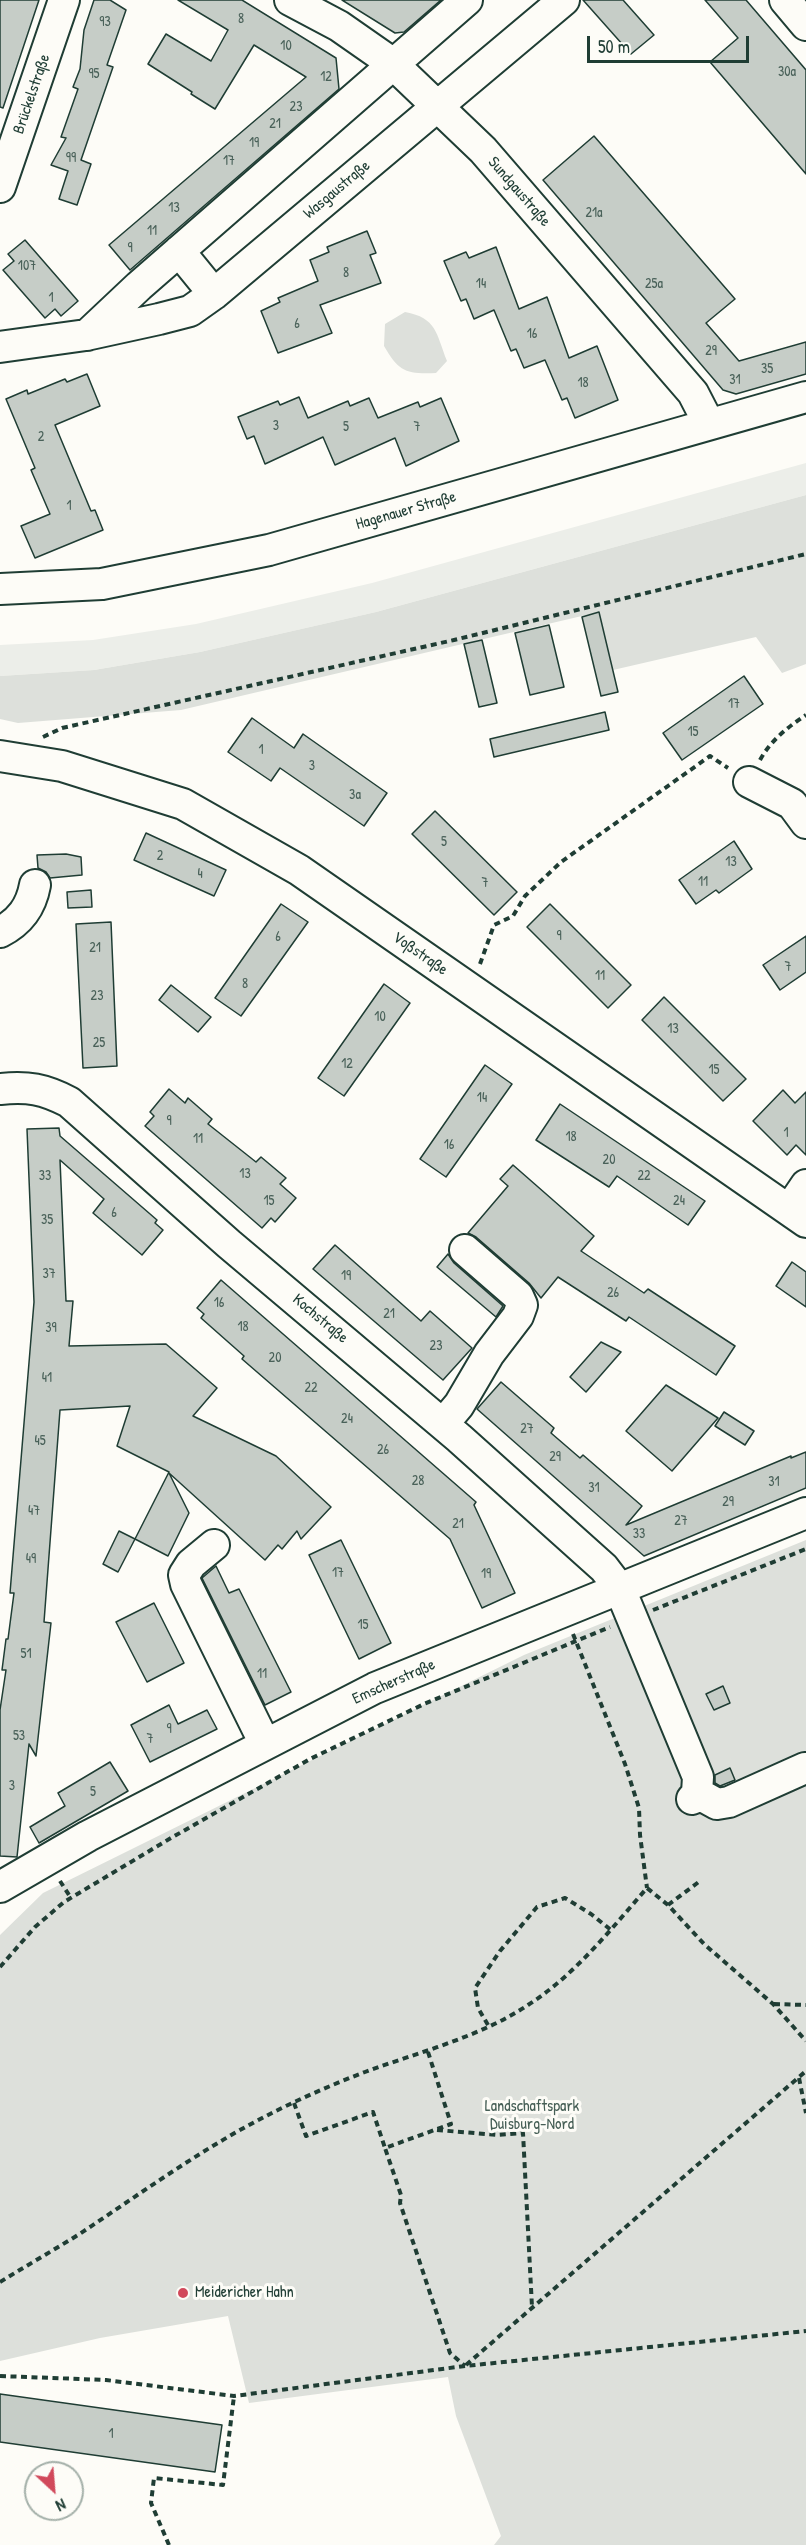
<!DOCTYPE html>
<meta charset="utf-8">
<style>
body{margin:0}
#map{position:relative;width:806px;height:2545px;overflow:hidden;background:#fdfcf7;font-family:"Patrick Hand",sans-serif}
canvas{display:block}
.north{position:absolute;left:24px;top:2461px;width:60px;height:60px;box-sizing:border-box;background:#fdfcf7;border:2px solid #a4b0a9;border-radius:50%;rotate:154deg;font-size:16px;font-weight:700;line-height:24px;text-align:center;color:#1f3d34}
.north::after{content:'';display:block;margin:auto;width:21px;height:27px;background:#d1495b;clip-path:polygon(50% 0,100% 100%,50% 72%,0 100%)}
.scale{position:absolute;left:587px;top:36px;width:162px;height:27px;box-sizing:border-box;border:3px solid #1f3d34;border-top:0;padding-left:8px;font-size:18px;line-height:21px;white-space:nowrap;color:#1f3d34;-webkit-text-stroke:4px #fdfcf7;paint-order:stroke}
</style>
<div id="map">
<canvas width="806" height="2545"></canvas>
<div class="north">N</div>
<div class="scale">50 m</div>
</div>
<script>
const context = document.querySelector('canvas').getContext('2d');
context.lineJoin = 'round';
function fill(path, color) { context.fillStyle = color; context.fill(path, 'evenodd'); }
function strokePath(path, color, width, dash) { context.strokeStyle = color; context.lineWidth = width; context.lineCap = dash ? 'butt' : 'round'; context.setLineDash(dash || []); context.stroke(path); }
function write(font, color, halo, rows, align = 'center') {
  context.font = font + ' "Patrick Hand",sans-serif'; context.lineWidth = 6; context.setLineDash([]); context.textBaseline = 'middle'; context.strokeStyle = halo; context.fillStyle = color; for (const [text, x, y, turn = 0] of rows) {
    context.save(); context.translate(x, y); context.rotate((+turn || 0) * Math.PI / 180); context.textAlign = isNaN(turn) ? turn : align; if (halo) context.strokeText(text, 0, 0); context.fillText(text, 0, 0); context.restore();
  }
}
fill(new Path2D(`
 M 806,463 L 806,495 L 376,612 L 200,652 L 94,670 L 0,676 L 0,645 L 93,640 L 196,624 L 372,583 Z`), '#eceee9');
fill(new Path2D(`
 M 405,312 C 437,318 436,333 447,361 L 436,373 C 406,374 399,372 384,346 L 385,324 Z
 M 806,495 L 806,664 L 782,673 L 756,637 L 613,670 L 599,612 L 181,710 L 18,723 L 0,719 L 0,676 L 94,670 L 200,652 L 376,612 Z
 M 806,1540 L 806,2545 L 494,2545 L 501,2536 L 456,2416 L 448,2377 L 249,2403 L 228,2316 L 100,2338 L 0,2361 L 0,1935 L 43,1893 L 524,1655 Z`), '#dde0db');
const building = new Path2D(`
 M 0,0 L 39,0 L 3,108 L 0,107 Z
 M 94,0 L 110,0 L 126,10 L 107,65 L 113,67 L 81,160 L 91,164 L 77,205 L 59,199 L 68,171 L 51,165 L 66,138 L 61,137 L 78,89 L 73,87 L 80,69 L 84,30 Z
 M 178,0 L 242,0 L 336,58 L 339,89 L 130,270 L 109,245 L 306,77 L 254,45 L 215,109 L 191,94 L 192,92 L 148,64 L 166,34 L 211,61 L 228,30 Z
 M 342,0 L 441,0 L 404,32 L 395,33 Z
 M 583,0 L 623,0 L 654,35 L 631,54 Z
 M 705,0 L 746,0 L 806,70 L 806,174 L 710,62 L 738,38 Z
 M 594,136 L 735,299 L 706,323 L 739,361 L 806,342 L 806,374 L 736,394 L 723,390 L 543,180 Z
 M 367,231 L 376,253 L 370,255 L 381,283 L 320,305 L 332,333 L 278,353 L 261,311 L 280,302 L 278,298 L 318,281 L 310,260 L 329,252 L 327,247 Z
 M 25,240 L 78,301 L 61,316 L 55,309 L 45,318 L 3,270 L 14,261 L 8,254 Z
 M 496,247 L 519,309 L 547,297 L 569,358 L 597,346 L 618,400 L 575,418 L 567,398 L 562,400 L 545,360 L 524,368 L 516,349 L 511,351 L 494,310 L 474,319 L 466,299 L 461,301 L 444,261 L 466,252 L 469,258 Z
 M 87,374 L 100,406 L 55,425 L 91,511 L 95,510 L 103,530 L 35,558 L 21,526 L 50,514 L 31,470 L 35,468 L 6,399 L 27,390 L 28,394 L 65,379 L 67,382 Z
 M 299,397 L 308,418 L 348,401 L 350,406 L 369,398 L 378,418 L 418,402 L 420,407 L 441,398 L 459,441 L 406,466 L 395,438 L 335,465 L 323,437 L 265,464 L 254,436 L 247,439 L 238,417 L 278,401 L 280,405 Z
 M 599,612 L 618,692 L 601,696 L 582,617 Z
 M 549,625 L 564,687 L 530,695 L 515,633 Z
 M 482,640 L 497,703 L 479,707 L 464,644 Z
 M 744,676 L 763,704 L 682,760 L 663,733 Z
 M 605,712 L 609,730 L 494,757 L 490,739 Z
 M 252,718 L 294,748 L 303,734 L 387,793 L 364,826 L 280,768 L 271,781 L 228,752 Z
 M 435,811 L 517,892 L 494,915 L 412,834 Z
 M 146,833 L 226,870 L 214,896 L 134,860 Z
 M 734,841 L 752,869 L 719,893 L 716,890 L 696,904 L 679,880 Z
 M 66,854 L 81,857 L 82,875 L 50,878 L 46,872 L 38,868 L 37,855 Z
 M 91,890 L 92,907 L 68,908 L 67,892 Z
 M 281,904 L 308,922 L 241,1016 L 215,998 Z
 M 550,904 L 631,985 L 608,1008 L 527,927 Z
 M 111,922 L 117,1066 L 83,1068 L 76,924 Z
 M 806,936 L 806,972 L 780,990 L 763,965 Z
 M 384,984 L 410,1003 L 344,1096 L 318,1078 Z
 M 171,985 L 211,1017 L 198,1032 L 159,1000 Z
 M 664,997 L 746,1079 L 723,1101 L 642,1020 Z
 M 485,1065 L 512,1084 L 446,1177 L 420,1159 Z
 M 169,1089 L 185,1103 L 188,1098 L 212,1119 L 208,1124 L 256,1162 L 261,1157 L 286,1178 L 280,1184 L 296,1198 L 275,1222 L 271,1218 L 262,1228 L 145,1126 L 154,1116 L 150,1112 Z
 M 783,1090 L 795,1103 L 806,1092 L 806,1155 L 796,1145 L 787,1155 L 753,1121 Z
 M 560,1104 L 705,1201 L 688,1225 L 617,1176 L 609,1187 L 536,1140 Z
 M 59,1128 L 60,1136 L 157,1220 L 155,1223 L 163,1230 L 142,1255 L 93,1213 L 104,1199 L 60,1160 L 66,1301 L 73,1301 L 69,1346 L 166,1344 L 217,1388 L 193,1416 L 276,1456 L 331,1507 L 301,1539 L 297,1531 L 282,1549 L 278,1545 L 265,1560 L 169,1473 L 189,1513 L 168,1556 L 135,1539 L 118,1572 L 103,1564 L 119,1531 L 135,1539 L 169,1472 L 117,1446 L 130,1406 L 60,1410 L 44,1622 L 51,1623 L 36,1756 L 29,1744 L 17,1857 L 0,1856 L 0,1710 L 6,1670 L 2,1670 L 6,1639 L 8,1639 L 14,1593 L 10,1593 L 34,1302 L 27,1129 Z
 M 513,1165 L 594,1236 L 581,1251 L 644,1293 L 648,1289 L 735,1346 L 716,1375 L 629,1317 L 626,1321 L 558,1277 L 541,1298 L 529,1283 L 476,1237 L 468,1233 L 508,1186 L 500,1179 Z
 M 335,1245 L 421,1321 L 430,1311 L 472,1348 L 443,1380 L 313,1269 Z
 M 448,1254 L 454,1263 L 503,1306 L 496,1317 L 437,1267 Z
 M 792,1262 L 806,1272 L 806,1307 L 776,1286 Z
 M 221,1280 L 476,1502 L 474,1505 L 515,1593 L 482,1608 L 450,1539 L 242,1359 L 244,1356 L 201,1318 L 204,1314 L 197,1308 Z
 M 601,1342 L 621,1352 L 586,1392 L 570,1377 Z
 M 501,1382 L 554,1428 L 551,1433 L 580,1458 L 583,1455 L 642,1506 L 626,1525 L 791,1456 L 791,1458 L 806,1452 L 806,1488 L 644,1556 L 477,1409 Z
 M 666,1385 L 718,1418 L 672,1471 L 626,1431 Z
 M 724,1412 L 754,1431 L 745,1445 L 715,1426 Z
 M 341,1540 L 391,1643 L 359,1659 L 309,1555 Z
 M 216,1566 L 229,1593 L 239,1589 L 291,1692 L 265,1705 L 202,1578 Z
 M 154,1603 L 184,1663 L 147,1682 L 116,1622 Z
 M 723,1686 L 730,1703 L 714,1710 L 706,1694 Z
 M 169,1705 L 178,1724 L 207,1710 L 217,1729 L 150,1762 L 131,1725 Z
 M 110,1762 L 128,1791 L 39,1843 L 30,1827 L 65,1806 L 58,1793 Z
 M 730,1768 L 735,1780 L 720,1786 L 715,1783 L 715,1775 Z
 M 0,2394 L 222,2425 L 215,2472 L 0,2442 Z`);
fill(building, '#c6cdc7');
strokePath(building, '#1f3d34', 1.5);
const minor = new Path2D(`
 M 290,0 L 339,26 L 392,63 L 483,150 L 693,393 L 709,424
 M 785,0 L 806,25
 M 0,187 L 64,0
 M 179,251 L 214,294
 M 87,335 L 139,286 L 467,0
 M 0,347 L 86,335 L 159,319 L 190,311 L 214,294 L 564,0
 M 0,589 L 102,584 L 269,550 L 806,397
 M 0,756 L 62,766 L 183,804 L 299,870 L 806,1222
 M 749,782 L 792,804 L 806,823
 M 0,932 C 20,922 31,907 35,885
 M 0,1089 C 28,1086 44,1089 69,1102 L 229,1244 L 459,1438 L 604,1568 L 620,1589 L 698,1777 L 697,1793 L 692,1799
 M 789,1210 L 806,1185
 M 443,1424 L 459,1405 L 489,1354 L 518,1316 L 522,1305 L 518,1296 L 465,1250
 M 214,1545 L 191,1564 L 184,1575 L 186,1584 L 265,1744
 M 697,1793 L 717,1804 L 729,1802 L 805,1768
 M 0,1887 L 88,1836 L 375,1688 L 806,1513`);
strokePath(minor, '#1f3d34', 34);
strokePath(new Path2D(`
 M 43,737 L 62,728 L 454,640 L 806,554
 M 760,760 C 771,740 788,727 806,715
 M 480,964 L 494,925 L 513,916 L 525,896 L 561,862 L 710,756 L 728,768
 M 653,1610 L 806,1549
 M 573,1634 L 625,1764 L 639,1808 L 640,1835 L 647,1888
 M 60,1881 L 71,1898
 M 668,1905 L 700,1881
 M 0,1967 L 35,1927 L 64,1902 L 171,1838 L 310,1759 L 424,1704 L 610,1627
 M 774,2004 L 806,2005
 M 488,2025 L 478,2008 L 475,1988 L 500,1951 L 537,1907 L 565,1898 L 591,1914 L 611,1930
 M 428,2052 L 451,2124 L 385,2148 L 401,2195 L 400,2203 L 450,2353 L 465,2366
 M 799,2078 L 806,2113
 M 294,2103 L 306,2136 L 373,2112 L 385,2148
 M 437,2130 L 497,2135 L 523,2133 L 532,2307
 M 0,2282 C 26,2266 52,2251 78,2235 C 140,2194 200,2150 266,2116 C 297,2100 331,2085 365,2072 C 419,2052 480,2037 528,2005 C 575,1975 611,1929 647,1888 L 668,1905 L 704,1944 L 773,2004 L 806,2041
 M 466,2365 L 806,2071
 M 0,2376 L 106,2380 L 234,2396 L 465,2366 L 806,2331
 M 169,2545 L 151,2503 L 154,2478 L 223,2485 L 234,2396`), '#1f3d34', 4, [6, 4.5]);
strokePath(minor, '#fdfcf7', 30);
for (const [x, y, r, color] of [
 [183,2293,6,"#d1495b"]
]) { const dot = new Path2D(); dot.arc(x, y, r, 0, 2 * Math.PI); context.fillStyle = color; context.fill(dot); strokePath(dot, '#fdfcf7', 2); }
write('14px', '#496159', null, [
 ["8",241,19],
 ["93",105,22],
 ["10",286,46],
 ["30a",787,72],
 ["95",94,74],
 ["12",326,77],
 ["23",296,107],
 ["21",275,124],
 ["19",254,143],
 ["99",71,158],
 ["17",229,161],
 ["13",174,208],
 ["21a",594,213],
 ["11",152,231],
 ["9",130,248],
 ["107",27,266],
 ["8",346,273],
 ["14",481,284],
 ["25a",654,284],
 ["1",51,298],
 ["6",297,324],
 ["16",532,334],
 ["29",711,351],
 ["35",767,369],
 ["31",735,380],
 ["18",583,383],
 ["3",276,426],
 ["5",346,427],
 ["7",417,427],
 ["2",41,437],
 ["1",69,506],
 ["17",734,704],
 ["15",693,732],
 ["1",261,750],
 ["3",312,766],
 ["3a",355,795],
 ["5",444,842],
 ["2",160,856],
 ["13",731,862],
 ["4",200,874],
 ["11",703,882],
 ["7",485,883],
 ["9",559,936],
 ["6",278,937],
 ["21",95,948],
 ["7",788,967],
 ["11",600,976],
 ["8",245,984],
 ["23",97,996],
 ["10",380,1017],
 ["13",673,1029],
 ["25",99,1043],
 ["12",347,1064],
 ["15",714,1070],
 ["14",482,1098],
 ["9",169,1121],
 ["1",786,1133],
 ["18",571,1137],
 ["11",198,1139],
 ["16",449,1145],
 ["20",609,1160],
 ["13",245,1174],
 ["33",45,1176],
 ["22",644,1176],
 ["15",269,1201],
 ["24",679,1201],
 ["6",114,1213],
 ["35",47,1220],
 ["37",49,1274],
 ["19",346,1276],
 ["26",613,1293],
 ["16",219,1303],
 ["21",389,1314],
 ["18",243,1327],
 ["39",51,1328],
 ["23",436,1346],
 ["20",275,1358],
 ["41",47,1378],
 ["22",311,1388],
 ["24",347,1419],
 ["27",527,1429],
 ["45",40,1441],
 ["26",383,1450],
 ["29",555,1457],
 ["28",418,1481],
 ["31",774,1482],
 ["31",594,1488],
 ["29",728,1502],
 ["47",34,1511],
 ["27",681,1521],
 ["21",458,1524],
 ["33",639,1534],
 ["49",31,1559],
 ["17",338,1573],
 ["19",486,1574],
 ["15",363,1625],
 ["51",26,1654],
 ["11",262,1674],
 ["9",169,1729],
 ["53",19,1736],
 ["7",150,1739],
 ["3",12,1786],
 ["5",93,1792],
 ["1",111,2434]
]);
write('16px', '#1f3d34', '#fdfcf7', [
 ["Brückelstraße",32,94,-71],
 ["Wasgaustraße",337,190,-40],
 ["Sundgaustraße",519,192,49],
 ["Hagenauer Straße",406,511,-16],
 ["Voßstraße",420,954,35],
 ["Kochstraße",320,1319,40],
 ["Emscherstraße",394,1682,-24]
]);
write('16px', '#455e55', '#fdfcf7', [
 ["Landschaftspark",532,2107],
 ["Duisburg-Nord",532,2125]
]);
write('16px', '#1f3d34', '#fdfcf7', [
 ["Meidericher Hahn",195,2293]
], 'left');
</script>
